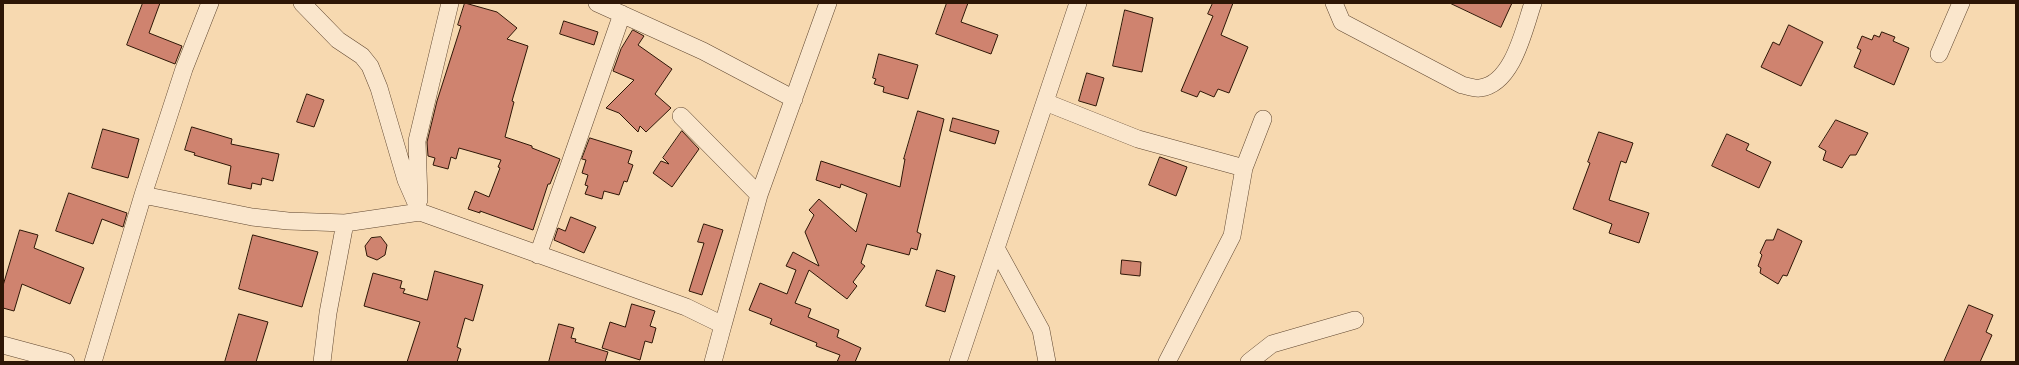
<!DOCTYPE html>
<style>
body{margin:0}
#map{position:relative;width:2019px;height:365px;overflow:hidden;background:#f7d9b0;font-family:"IM FELL Great Primer",serif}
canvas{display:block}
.frame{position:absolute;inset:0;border:4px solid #2e1606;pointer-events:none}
</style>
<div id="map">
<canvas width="2019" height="365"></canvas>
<div class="frame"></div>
</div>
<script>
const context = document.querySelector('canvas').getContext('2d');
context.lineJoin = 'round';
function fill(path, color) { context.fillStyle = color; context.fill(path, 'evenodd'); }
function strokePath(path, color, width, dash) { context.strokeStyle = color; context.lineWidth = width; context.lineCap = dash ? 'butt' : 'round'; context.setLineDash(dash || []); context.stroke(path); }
const building = new Path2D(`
 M 143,3 L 160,3 L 149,33 L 182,46 L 175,64 L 127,45 Z
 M 465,3 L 497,12 L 517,28 L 507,39 L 528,46 L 512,101 L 514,102 L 505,137 L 532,146 L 532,148 L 560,159 L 550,184 L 548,184 L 533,230 L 480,211 L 480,213 L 468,209 L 475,191 L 489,197 L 500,168 L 498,167 L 501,160 L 459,148 L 456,159 L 451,157 L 448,169 L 433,165 L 435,158 L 428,156 L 427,142 L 437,101 L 461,26 L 458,25 Z
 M 947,3 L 968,3 L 961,22 L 998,35 L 991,54 L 936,34 Z
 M 1213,3 L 1233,3 L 1221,35 L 1248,47 L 1229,93 L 1218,89 L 1214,97 L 1200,91 L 1197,97 L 1181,91 L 1213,16 L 1208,14 Z
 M 1450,3 L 1512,3 L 1501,27 Z
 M 1125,10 L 1153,18 L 1142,72 L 1113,66 Z
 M 564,21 L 598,32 L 594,45 L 560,34 Z
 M 1789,25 L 1823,42 L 1801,86 L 1761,67 L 1773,42 L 1779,45 Z
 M 633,30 L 644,36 L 638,45 L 672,69 L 655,94 L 671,108 L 646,132 L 640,126 L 638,132 L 619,113 L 606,108 L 634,80 L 613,71 L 621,49 Z
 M 1882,32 L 1895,37 L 1893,41 L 1909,48 L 1894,85 L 1854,67 L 1861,50 L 1857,48 L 1862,36 L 1872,40 L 1874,35 L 1879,37 Z
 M 879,54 L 918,65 L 908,99 L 883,92 L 884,87 L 874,84 L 876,79 L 873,78 Z
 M 1087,73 L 1104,78 L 1096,106 L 1079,101 Z
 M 307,94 L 324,100 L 314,127 L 297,122 Z
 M 918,111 L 944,119 L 917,232 L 921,234 L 917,250 L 911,248 L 909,255 L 867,244 L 861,263 L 865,266 L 853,282 L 857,286 L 847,299 L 809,270 L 795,303 L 811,309 L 808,317 L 839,330 L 837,337 L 861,348 L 855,362 L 837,362 L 840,355 L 816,346 L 817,343 L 770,324 L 772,319 L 749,310 L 760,283 L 787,294 L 796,270 L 786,266 L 793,252 L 819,266 L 805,232 L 814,215 L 809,210 L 819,199 L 856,232 L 867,194 L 841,184 L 840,188 L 816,180 L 821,161 L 900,187 L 905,159 L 904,159 Z
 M 953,118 L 999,131 L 995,144 L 950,131 Z
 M 1836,120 L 1868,133 L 1856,155 L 1850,155 L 1842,168 L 1823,160 L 1826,151 L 1819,147 Z
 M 192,127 L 232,139 L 231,144 L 279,154 L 273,181 L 262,178 L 261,185 L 252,183 L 251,189 L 228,184 L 231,166 L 194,155 L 195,153 L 185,150 Z
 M 103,129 L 139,139 L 128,178 L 92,168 Z
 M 682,131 L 699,149 L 672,187 L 653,173 L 661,161 L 669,164 L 663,158 Z
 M 1599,132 L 1633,143 L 1626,163 L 1621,161 L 1609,200 L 1649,213 L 1639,243 L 1609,233 L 1612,224 L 1573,209 L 1590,163 L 1588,162 Z
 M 1727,134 L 1749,144 L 1746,150 L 1771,162 L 1759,188 L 1712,166 Z
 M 590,138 L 632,151 L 628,163 L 633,165 L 627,182 L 624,181 L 619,195 L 604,191 L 602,199 L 585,194 L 588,186 L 585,185 L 588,175 L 582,173 L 586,160 L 582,159 Z
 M 1160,157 L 1187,167 L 1176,196 L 1149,185 Z
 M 69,193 L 127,213 L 123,227 L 102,219 L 93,244 L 56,231 Z
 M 571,217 L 596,227 L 584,253 L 554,240 L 558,228 L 565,231 Z
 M 704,224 L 723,230 L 702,295 L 689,291 L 704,243 L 698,242 Z
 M 1778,229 L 1802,241 L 1787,276 L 1783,275 L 1778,284 L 1760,273 L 1761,268 L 1758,266 L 1762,255 L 1760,253 L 1766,240 L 1773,240 Z
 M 20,230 L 38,235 L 34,248 L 84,268 L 70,304 L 22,284 L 14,311 L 3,308 L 3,286 Z
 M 253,235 L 318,252 L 302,307 L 239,289 Z
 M 381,237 L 387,245 L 385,255 L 377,260 L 367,256 L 365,246 L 371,238 Z
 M 1122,260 L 1141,262 L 1140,276 L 1121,274 Z
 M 937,270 L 955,276 L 945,312 L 926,306 Z
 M 435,271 L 483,285 L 473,321 L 465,318 L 457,347 L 461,349 L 457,362 L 407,362 L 420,322 L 364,306 L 373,273 L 402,281 L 400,288 L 405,289 L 403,293 L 427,300 Z
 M 632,304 L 655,311 L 650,326 L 656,328 L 652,343 L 645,341 L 640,360 L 602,348 L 610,322 L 625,327 Z
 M 1969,305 L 1993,315 L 1986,332 L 1992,335 L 1980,362 L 1944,362 Z
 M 239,314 L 268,322 L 256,362 L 225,362 Z
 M 559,324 L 574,328 L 571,338 L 576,339 L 575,342 L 608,352 L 605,362 L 549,362 Z`);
fill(building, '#cf836f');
strokePath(building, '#2e1606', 1);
const street = new Path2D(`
 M 302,3 L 338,40 L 362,56 L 370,66 L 379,88 L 406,180 L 420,212
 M 597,3 L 703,51 L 794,99
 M 1334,3 L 1342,22 L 1462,85 C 1467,86 1475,89 1480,88 C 1513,84 1524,29 1533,3
 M 1939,54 L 1961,3
 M 1045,102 L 1138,139 L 1244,168 L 1263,119
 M 681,116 L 759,195
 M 143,195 L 252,217 L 288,221 L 345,223 L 420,212 L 686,307 L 723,325 L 713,362
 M 419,200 L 417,141 L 450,3
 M 996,248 L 1041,330 L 1047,362
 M 538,255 L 622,14
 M 723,325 L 759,195 L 828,3
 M 3,345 L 66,362
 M 93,362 L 143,195 L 184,69 L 210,3
 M 322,362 L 328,313 L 345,223
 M 958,362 L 1078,3
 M 1167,362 L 1232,236 L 1244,168
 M 1249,362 L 1272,344 L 1355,320`);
strokePath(street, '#604730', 18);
strokePath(street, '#fae6cc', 17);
</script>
